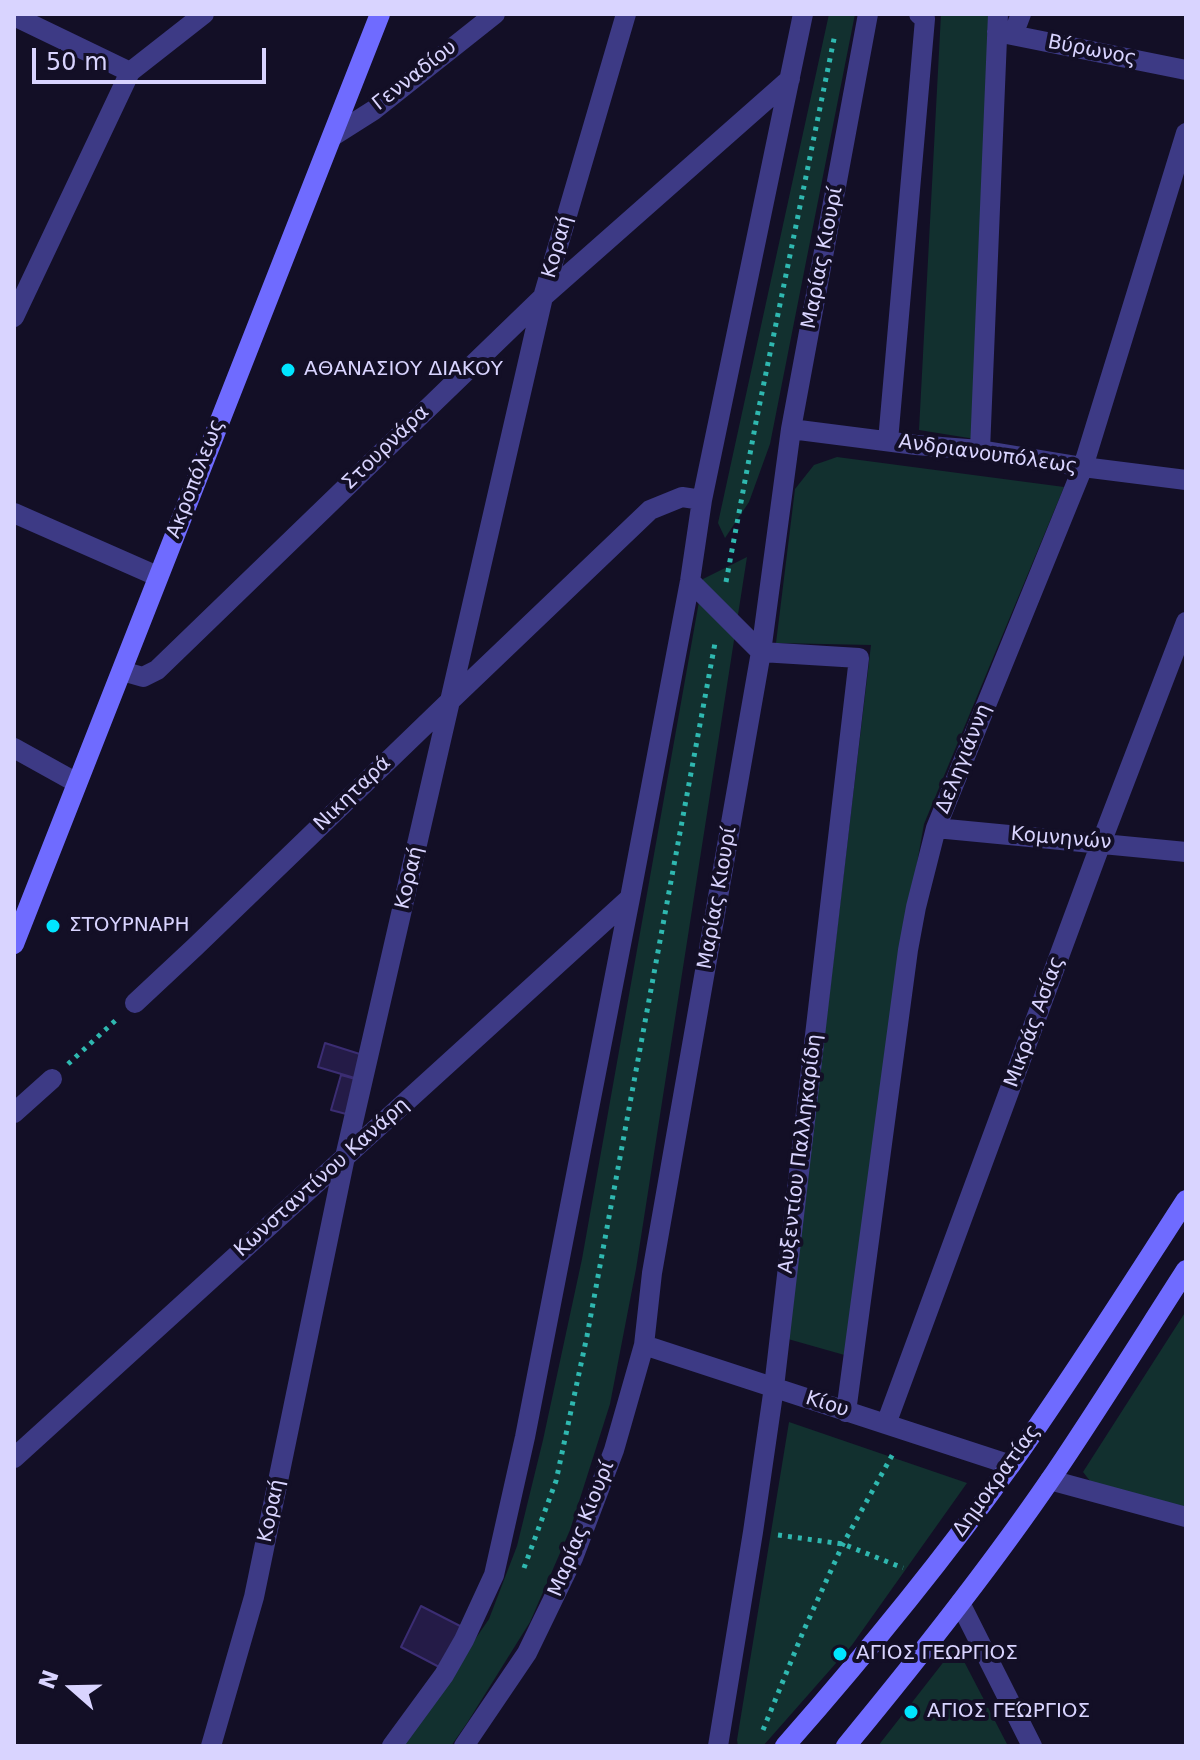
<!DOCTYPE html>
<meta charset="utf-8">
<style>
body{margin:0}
#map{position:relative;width:1200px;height:1760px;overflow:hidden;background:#130f26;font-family:"DejaVu Sans",sans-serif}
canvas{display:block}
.frame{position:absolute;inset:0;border:16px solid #d9d4ff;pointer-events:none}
.north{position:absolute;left:32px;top:1648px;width:80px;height:80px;-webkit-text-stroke:6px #130f26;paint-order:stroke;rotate:290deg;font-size:22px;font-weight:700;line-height:32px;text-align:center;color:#d9d4ff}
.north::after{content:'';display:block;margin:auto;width:28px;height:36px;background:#d9d4ff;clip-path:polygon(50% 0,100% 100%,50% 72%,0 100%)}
.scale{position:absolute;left:32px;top:48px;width:234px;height:36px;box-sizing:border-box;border:4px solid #d9d4ff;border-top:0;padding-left:10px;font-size:24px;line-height:28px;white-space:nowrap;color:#d9d4ff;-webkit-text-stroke:6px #130f26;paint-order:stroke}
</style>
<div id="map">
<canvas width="1200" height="1760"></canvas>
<div class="frame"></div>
<div class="north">N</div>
<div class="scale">50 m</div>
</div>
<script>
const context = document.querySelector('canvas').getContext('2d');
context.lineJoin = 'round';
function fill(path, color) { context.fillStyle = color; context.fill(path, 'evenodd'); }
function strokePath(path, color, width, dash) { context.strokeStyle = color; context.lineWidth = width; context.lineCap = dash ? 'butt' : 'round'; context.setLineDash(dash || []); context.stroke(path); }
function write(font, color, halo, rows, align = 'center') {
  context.font = font + ' "DejaVu Sans",sans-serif'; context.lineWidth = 8; context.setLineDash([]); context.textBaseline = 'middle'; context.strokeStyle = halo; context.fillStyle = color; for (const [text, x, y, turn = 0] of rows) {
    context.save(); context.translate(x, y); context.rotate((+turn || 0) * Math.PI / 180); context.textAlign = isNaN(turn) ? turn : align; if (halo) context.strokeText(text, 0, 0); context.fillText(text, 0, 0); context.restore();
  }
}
fill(new Path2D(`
 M 829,14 L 855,14 L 770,444 L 749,502 L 725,538 L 718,523 Z
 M 941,14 L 996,14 L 975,439 L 919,430 Z
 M 837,457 L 1064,487 L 924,824 L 906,925 L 848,1356 L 788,1339 L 871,645 L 776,643 L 795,489 L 814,465 Z
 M 747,557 L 636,1269 L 610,1404 L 570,1530 L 530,1622 L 467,1723 L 451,1746 L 402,1746 L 489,1619 L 517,1546 L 543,1440 L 582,1259 L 703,579 Z
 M 1186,1311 L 1186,1511 L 1094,1486 L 1083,1472 Z
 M 789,1422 L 967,1483 L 852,1645 L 763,1746 L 738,1746 L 737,1740 Z
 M 956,1646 L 1008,1746 L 878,1746 Z`), '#12302f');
const building = new Path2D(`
 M 325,1043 L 366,1056 L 358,1079 L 318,1067 Z
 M 341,1075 L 359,1080 L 350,1115 L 331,1110 Z
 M 421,1606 L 464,1628 L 443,1669 L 401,1647 Z`);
fill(building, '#241b47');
strokePath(building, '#3b2d73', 2);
strokePath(new Path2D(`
 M 726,582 L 756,422 L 835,34
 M 68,1064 L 116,1020
 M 778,1535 L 843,1544 L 903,1568
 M 524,1568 L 556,1481 L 587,1336 L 715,643
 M 763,1730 L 803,1632 L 843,1544 L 895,1450`), '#2fb8b0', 5, [4, 6]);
strokePath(new Path2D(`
 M 14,16 L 130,72
 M 997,32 L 1186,70
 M 1013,35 L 1021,14
 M 333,136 L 374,110 L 495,14
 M 14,317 L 130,72 L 204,14
 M 791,429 L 916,445 L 980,450 L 1083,467 L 1186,480
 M 888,441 L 925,19 L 919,14
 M 980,450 L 998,14
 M 14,513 L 157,576
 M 690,581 L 761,652 L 859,658 L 774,1387 L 753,1532 L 718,1746
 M 122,671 L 143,677 L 157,670 L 543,297 L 790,79
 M 14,748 L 77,783
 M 936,828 L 1186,852
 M 135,1003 L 195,947 L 451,700 L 650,510 L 682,497 L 702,500
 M 14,1113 L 52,1079
 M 644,1345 L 1011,1465
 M 846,1412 L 908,950 L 916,907 L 936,828 L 1083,467 L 1186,133
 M 886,1424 L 1101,843 L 1186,622
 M 14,1458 L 630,898
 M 1050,1480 L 1186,1517
 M 960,1603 L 1032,1746
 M 211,1746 L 254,1597 L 345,1157 L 543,297 L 626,14
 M 392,1746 L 444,1675 L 464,1640 L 494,1575 L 525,1437 L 630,898 L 690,581 L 702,500 L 803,14
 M 464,1746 L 527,1653 L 573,1558 L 614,1450 L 644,1345 L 652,1273 L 761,652 L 791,429 L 868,14`), '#3d3a85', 20);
strokePath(new Path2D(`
 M 14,944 L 380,14
 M 785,1746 C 865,1655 942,1561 1012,1463 C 1073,1377 1129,1288 1186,1200
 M 846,1746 C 917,1660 987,1572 1050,1480 C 1097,1411 1141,1340 1186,1270`), '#6f6bff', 20);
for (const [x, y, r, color] of [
 [288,370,8,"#00e5ff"],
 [53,926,8,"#00e5ff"],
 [840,1654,8,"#00e5ff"],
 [911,1712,8,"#00e5ff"]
]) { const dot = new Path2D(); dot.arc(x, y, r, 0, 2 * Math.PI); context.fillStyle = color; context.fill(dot); strokePath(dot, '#130f26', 3); }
write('20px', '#d9d4ff', '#130f26', [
 ["Βύρωνος",1092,51,11],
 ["Γενναδίου",415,76,-38],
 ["Κοραή",558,247,-74],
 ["Μαρίας Κιουρί",823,258,-79],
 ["Στουρνάρα",386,448,-44],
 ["Ανδριανουπόλεως",988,455,8],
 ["Ακροπόλεως",196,479,-69],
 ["Δεληγιάννη",964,759,-68],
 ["Νικηταρά",353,794,-44],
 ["Κομνηνών",1061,839,5],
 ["Κοραή",410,878,-77],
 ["Μαρίας Κιουρί",718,898,-80],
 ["Μικράς Ασίας",1035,1022,-70],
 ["Αυξεντίου Παλληκαρίδη",801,1154,-83],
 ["Κωνσταντίνου Κανάρη",322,1178,-42],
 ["Κίου",827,1405,18],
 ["Δημοκρατίας",997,1481,-54],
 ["Κοραή",272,1511,-78],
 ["Μαρίας Κιουρί",582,1529,-68]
]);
write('20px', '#d9d4ff', '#130f26', [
 ["ΑΘΑΝΑΣΙΟΥ ΔΙΑΚΟΥ",304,370],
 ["ΣΤΟΥΡΝΑΡΗ",69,926],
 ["ΑΓΙΟΣ ΓΕΩΡΓΙΟΣ",856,1654],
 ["ΑΓΙΟΣ ΓΕΏΡΓΙΟΣ",927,1712]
], 'left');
</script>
